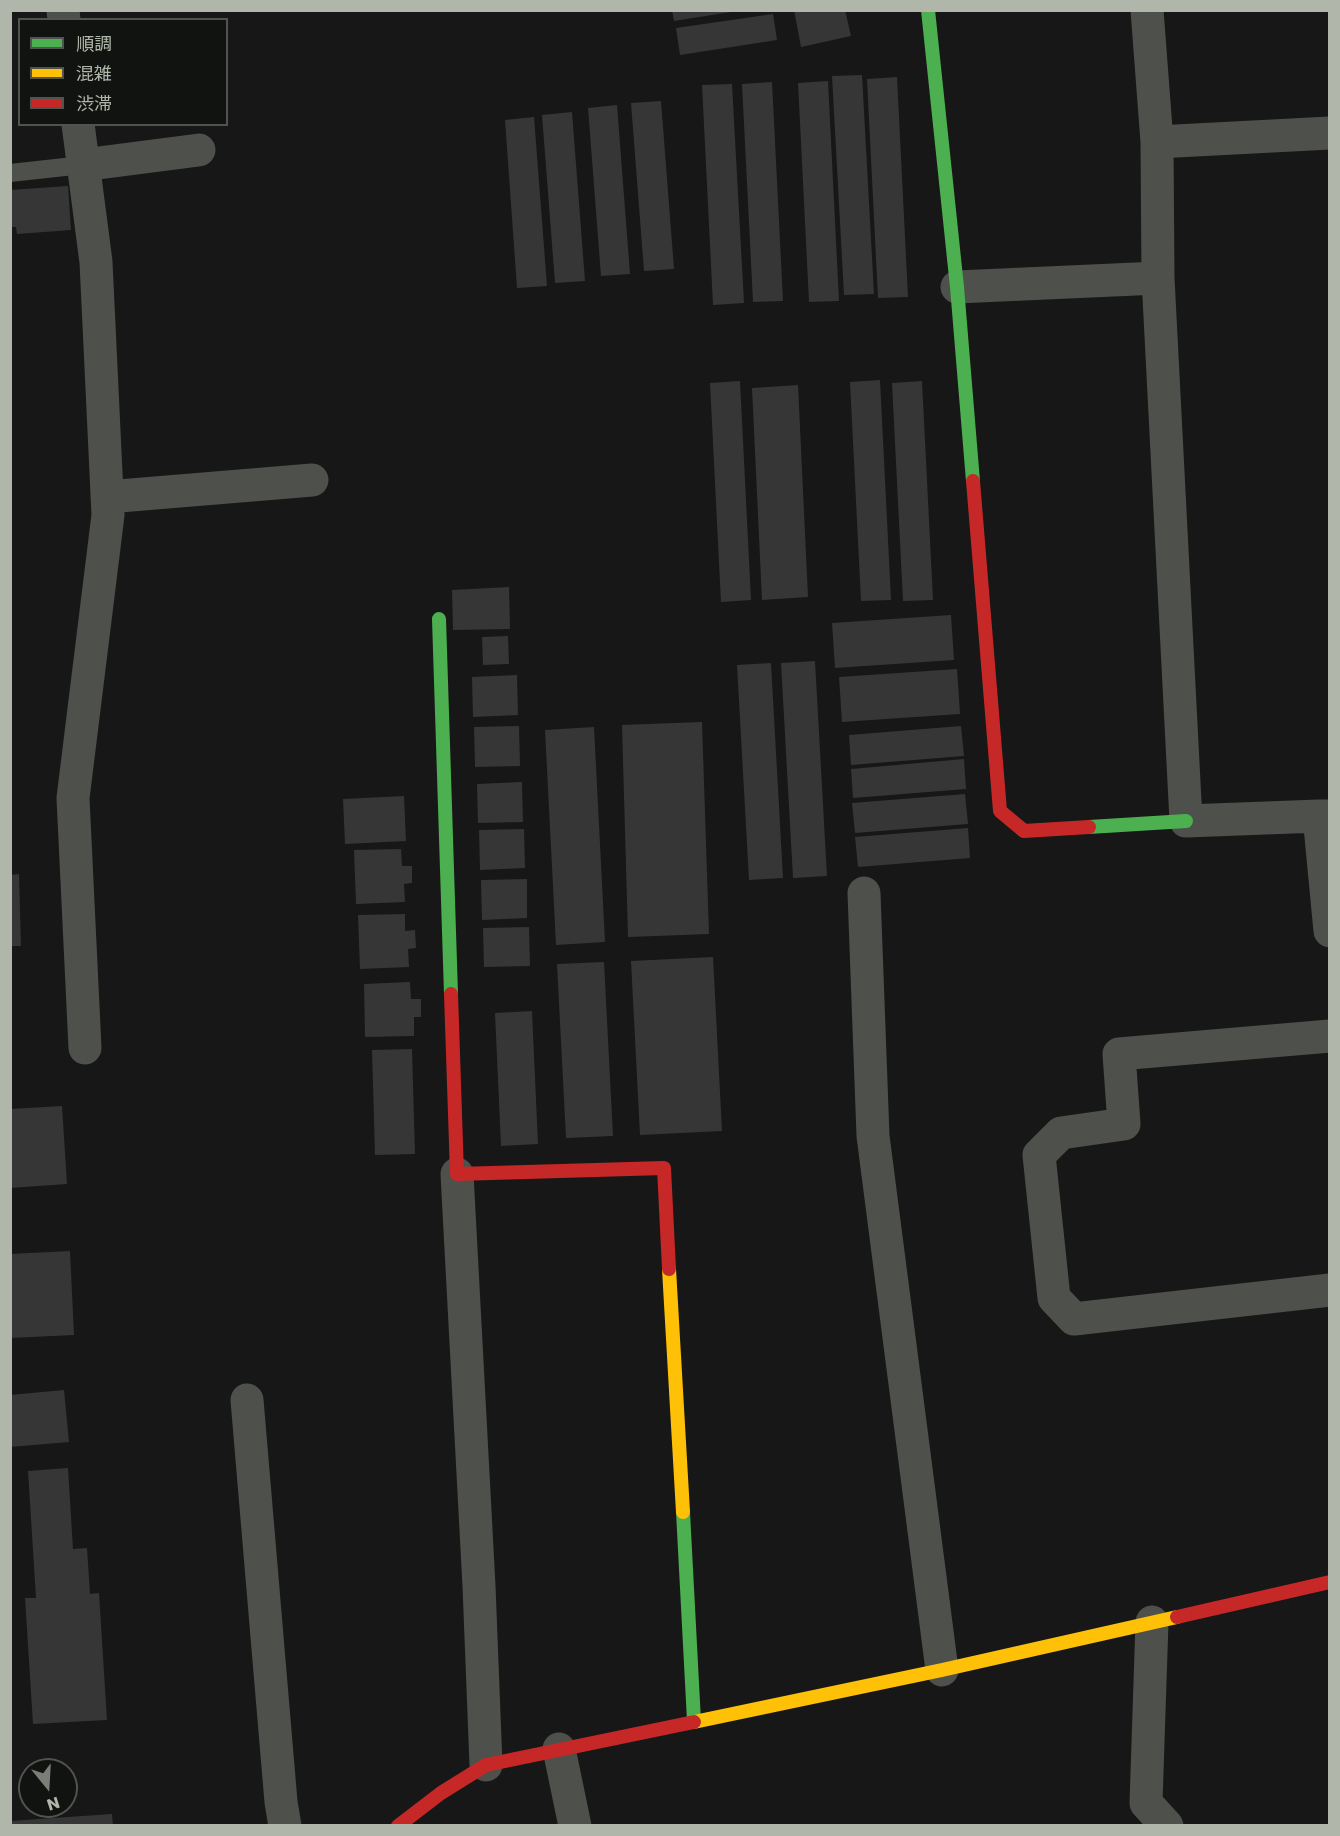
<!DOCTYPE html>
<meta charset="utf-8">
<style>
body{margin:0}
#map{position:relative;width:1340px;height:1836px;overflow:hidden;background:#171717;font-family:Poppins,"Noto Sans JP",sans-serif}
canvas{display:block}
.frame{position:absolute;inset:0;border:12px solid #b0b6a9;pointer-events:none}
.legend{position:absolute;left:18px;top:18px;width:210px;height:108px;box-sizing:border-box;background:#111311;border:2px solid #51544e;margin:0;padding:8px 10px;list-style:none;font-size:18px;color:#b0b6a9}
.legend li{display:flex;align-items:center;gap:12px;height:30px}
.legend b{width:30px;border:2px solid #51544e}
.north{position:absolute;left:18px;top:1758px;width:60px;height:60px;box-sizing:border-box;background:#111311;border:2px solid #51544e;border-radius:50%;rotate:162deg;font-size:16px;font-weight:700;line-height:24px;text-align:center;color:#b0b6a9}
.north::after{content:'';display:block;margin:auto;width:21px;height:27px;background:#7a7e76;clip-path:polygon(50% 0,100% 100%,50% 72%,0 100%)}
</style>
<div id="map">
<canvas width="1340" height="1836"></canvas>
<div class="frame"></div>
<ul class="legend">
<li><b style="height:8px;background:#4caf50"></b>順調</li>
<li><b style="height:8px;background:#ffc107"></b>混雑</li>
<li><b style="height:8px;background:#c62828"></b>渋滞</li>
</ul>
<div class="north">N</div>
</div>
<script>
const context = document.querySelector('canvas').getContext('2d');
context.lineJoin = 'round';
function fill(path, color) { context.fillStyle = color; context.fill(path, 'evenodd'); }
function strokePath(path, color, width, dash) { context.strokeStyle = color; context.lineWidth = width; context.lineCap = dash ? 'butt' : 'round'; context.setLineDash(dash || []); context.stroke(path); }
fill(new Path2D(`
 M 672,10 L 731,10 L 731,12 L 674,21 Z
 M 794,10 L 845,10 L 851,36 L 801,47 Z
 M 773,14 L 777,40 L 680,55 L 676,28 Z
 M 862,75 L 874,294 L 844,295 L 832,76 Z
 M 897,77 L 908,297 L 878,298 L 867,79 Z
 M 828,81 L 839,301 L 809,302 L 798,83 Z
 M 772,82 L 783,301 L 753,302 L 742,84 Z
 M 732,84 L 744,303 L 713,305 L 702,85 Z
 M 661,101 L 674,269 L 644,271 L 631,103 Z
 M 617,105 L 630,274 L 601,276 L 588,108 Z
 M 572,112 L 585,281 L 555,283 L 542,115 Z
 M 534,117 L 547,286 L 517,288 L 505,120 Z
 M 68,186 L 71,230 L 17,234 L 16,227 L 10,227 L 10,190 Z
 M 880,380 L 891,600 L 861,601 L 850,382 Z
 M 740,381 L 751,600 L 721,602 L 710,383 Z
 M 922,381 L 933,600 L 903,601 L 892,383 Z
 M 798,385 L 808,597 L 762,600 L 752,388 Z
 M 509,587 L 510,629 L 453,630 L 452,590 Z
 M 951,615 L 954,660 L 835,668 L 832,623 Z
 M 508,636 L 509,664 L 483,665 L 482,637 Z
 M 815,661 L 827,876 L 793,878 L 781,663 Z
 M 771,663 L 783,878 L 749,880 L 737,665 Z
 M 957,669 L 960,714 L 842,722 L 839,677 Z
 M 517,675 L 518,715 L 473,717 L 472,677 Z
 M 702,722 L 709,934 L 628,937 L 622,725 Z
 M 519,726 L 520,766 L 475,767 L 474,727 Z
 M 961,726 L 964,756 L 851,765 L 849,735 Z
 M 594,727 L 605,942 L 556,945 L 545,730 Z
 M 964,759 L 966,789 L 853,798 L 851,769 Z
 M 522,782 L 523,822 L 478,823 L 477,784 Z
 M 965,794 L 968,824 L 855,833 L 852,803 Z
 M 404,796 L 406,841 L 345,844 L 343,799 Z
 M 968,828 L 970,858 L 858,867 L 855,837 Z
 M 524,829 L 525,868 L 480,870 L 479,830 Z
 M 401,849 L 402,866 L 412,866 L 412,883 L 404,884 L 405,902 L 356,904 L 354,850 Z
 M 19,874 L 21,946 L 10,946 L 10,875 Z
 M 527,879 L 527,918 L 482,920 L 481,880 Z
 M 405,914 L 405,931 L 415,930 L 416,948 L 408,949 L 409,967 L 360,969 L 358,915 Z
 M 529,927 L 530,966 L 484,967 L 483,928 Z
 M 713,957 L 722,1131 L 640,1135 L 631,961 Z
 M 604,962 L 613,1136 L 566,1138 L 557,964 Z
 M 410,982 L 411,999 L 421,999 L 421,1017 L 414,1017 L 414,1036 L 365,1037 L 364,984 Z
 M 532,1011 L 538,1144 L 501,1146 L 495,1013 Z
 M 412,1049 L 415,1154 L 375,1155 L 372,1050 Z
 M 62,1106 L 67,1184 L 10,1188 L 10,1109 Z
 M 70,1251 L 74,1335 L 10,1338 L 10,1254 Z
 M 64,1390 L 69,1442 L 10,1447 L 10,1395 Z
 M 68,1468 L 73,1549 L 87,1548 L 90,1594 L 99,1593 L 107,1720 L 33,1724 L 25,1598 L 36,1598 L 28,1471 Z
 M 112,1814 L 113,1826 L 10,1826 L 10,1821 Z`), '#353635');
strokePath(new Path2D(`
 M 10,173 L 83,165`), '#4e504b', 18);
strokePath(new Path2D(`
 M 63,10 L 64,20
 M 1147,10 L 1157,142 L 1158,278 L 1186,821 L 1319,816
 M 78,124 L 96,262 L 108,515 L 73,798 L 85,1048
 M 1157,142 L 1330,133
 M 83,165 L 199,150
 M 957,287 L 1158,278
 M 107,497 L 312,480
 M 1330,816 L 1319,816 L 1330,931
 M 864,893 L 873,1136 L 942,1670
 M 1330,1036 L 1119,1054 L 1124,1124 L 1061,1133 L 1039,1155 L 1054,1298 L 1074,1319 L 1330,1290
 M 457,1174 L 479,1586 L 486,1765
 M 247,1400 L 281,1802 L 285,1826
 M 1152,1622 L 1146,1803 L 1167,1826
 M 559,1749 L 575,1826`), '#4e504b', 33);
strokePath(new Path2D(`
 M 928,10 L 957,287 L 973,481
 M 439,619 L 451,994
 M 1089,827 L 1186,821
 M 683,1512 L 694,1721`), '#4caf50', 14);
strokePath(new Path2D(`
 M 669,1269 L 683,1512
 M 694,1722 L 942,1670 L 1177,1617`), '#ffc107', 14);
strokePath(new Path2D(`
 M 973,481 L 1000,811 L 1024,831 L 1089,827
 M 451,994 L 457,1174 L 664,1168 L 669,1269
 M 1177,1617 L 1330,1582
 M 398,1826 L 441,1793 L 486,1765 L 694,1722`), '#c62828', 14);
</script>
